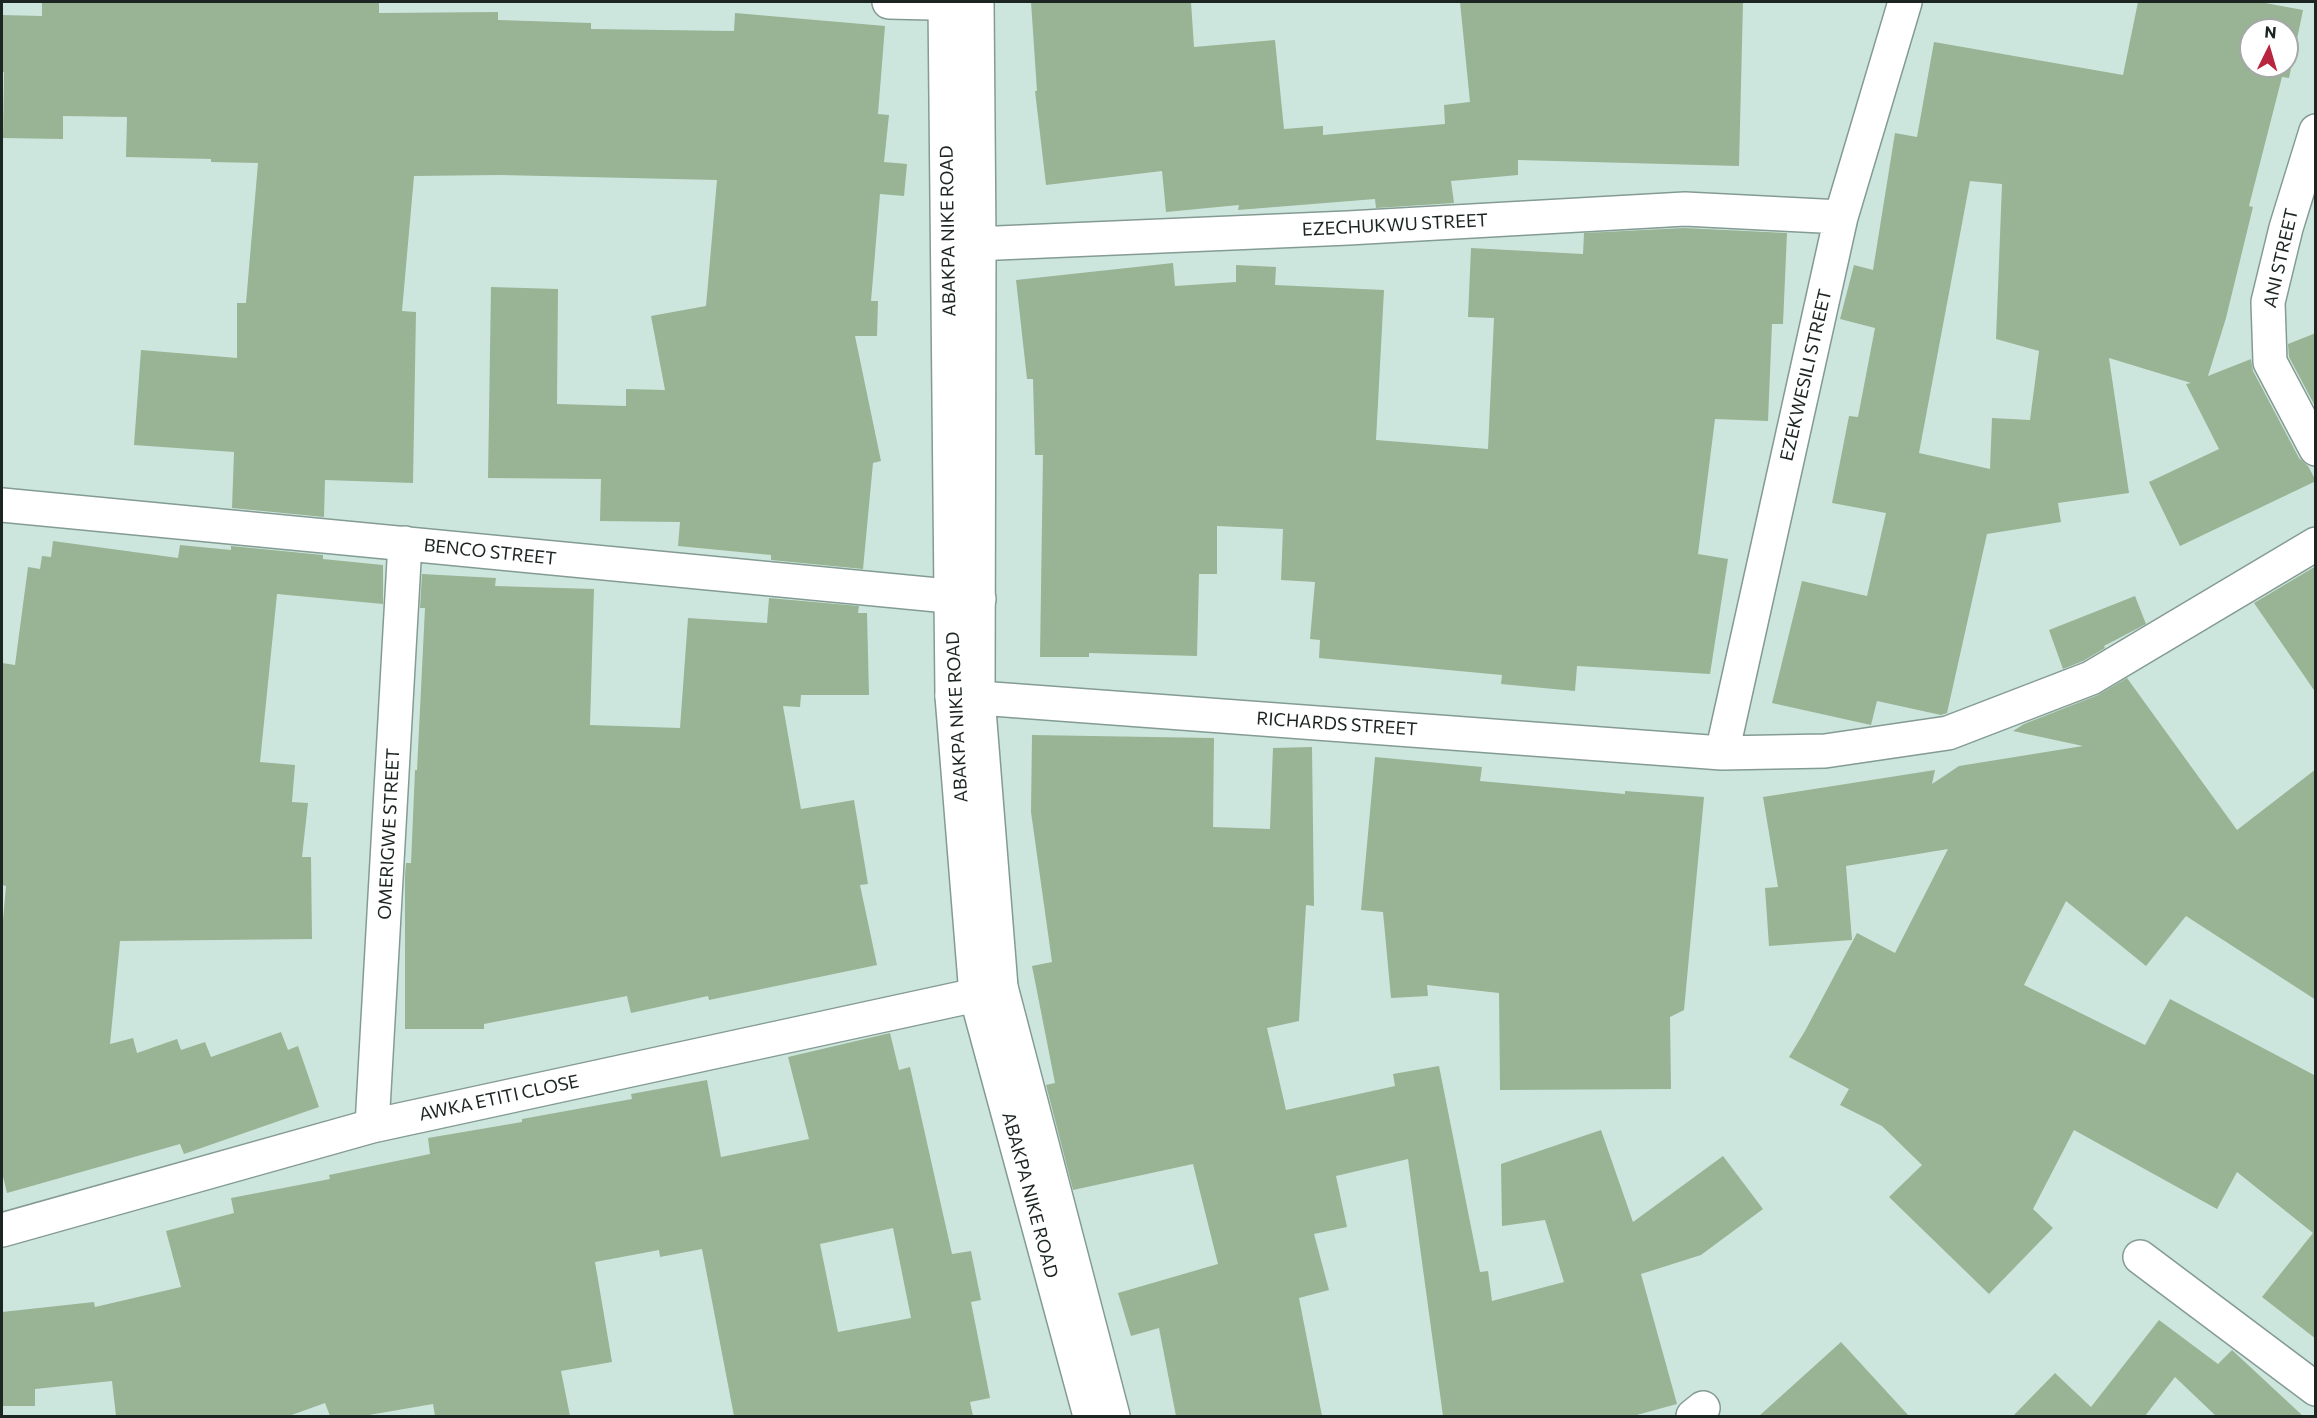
<!DOCTYPE html>
<style>
body{margin:0}
#map{position:relative;width:2317px;height:1418px;overflow:hidden;background:#cde6dd;font-family:Commissioner,sans-serif}
canvas{display:block}
.frame{position:absolute;inset:0;border:3px solid #1c2522;pointer-events:none}
.north{position:absolute;left:2239px;top:18px;width:60px;height:60px;box-sizing:border-box;background:#fff;border:2px solid #a4a8a7;border-radius:50%;rotate:5deg;font-size:16px;font-weight:700;line-height:24px;text-align:center;color:#1c2522}
.north::after{content:'';display:block;margin:auto;width:21px;height:27px;background:#b7253f;clip-path:polygon(50% 0,100% 100%,50% 72%,0 100%)}
</style>
<div id="map">
<canvas width="2317" height="1418"></canvas>
<div class="frame"></div>
<div class="north">N</div>
</div>
<script>
const context = document.querySelector('canvas').getContext('2d');
context.lineJoin = 'round';
function fill(path, color) { context.fillStyle = color; context.fill(path, 'evenodd'); }
function strokePath(path, color, width, dash) { context.strokeStyle = color; context.lineWidth = width; context.lineCap = dash ? 'butt' : 'round'; context.setLineDash(dash || []); context.stroke(path); }
function write(font, color, halo, rows, align = 'center') {
  context.font = font + ' Commissioner,sans-serif'; context.lineWidth = 4.5; context.setLineDash([]); context.textBaseline = 'middle'; context.strokeStyle = halo; context.fillStyle = color; for (const [text, x, y, turn = 0] of rows) {
    context.save(); context.translate(x, y); context.rotate((+turn || 0) * Math.PI / 180); context.textAlign = isNaN(turn) ? turn : align; if (halo) context.strokeText(text, 0, 0); context.fillText(text, 0, 0); context.restore();
  }
}
fill(new Path2D(`
 M 42,2 L 379,2 L 379,13 L 498,12 L 498,20 L 591,23 L 591,29 L 734,31 L 735,13 L 885,26 L 878,114 L 889,115 L 884,162 L 907,164 L 904,196 L 880,194 L 871,301 L 878,301 L 877,336 L 855,336 L 881,461 L 873,463 L 863,569 L 771,560 L 771,555 L 678,546 L 680,522 L 600,521 L 601,479 L 488,478 L 491,287 L 558,289 L 557,404 L 626,406 L 626,389 L 665,390 L 651,316 L 706,306 L 717,180 L 500,175 L 414,176 L 402,311 L 416,312 L 413,483 L 325,480 L 324,517 L 232,508 L 234,452 L 134,445 L 141,350 L 237,358 L 237,303 L 246,303 L 258,163 L 211,162 L 211,159 L 126,157 L 127,117 L 63,116 L 63,139 L 3,138 L 4,72 L 2,72 L 2,15 L 42,16 Z
 M 1031,2 L 1191,2 L 1194,47 L 1275,40 L 1284,129 L 1323,126 L 1323,135 L 1445,124 L 1444,105 L 1470,102 L 1460,2 L 1743,2 L 1739,166 L 1518,160 L 1518,175 L 1451,181 L 1454,203 L 1376,208 L 1375,199 L 1238,210 L 1239,205 L 1166,212 L 1162,171 L 1046,185 L 1035,91 L 1037,91 Z
 M 2138,2 L 2260,2 L 2303,10 L 2289,78 L 2282,77 L 2249,206 L 2253,207 L 2226,318 L 2208,376 L 2251,359 L 2253,371 L 2299,458 L 2308,466 L 2316,481 L 2180,546 L 2149,482 L 2219,449 L 2186,384 L 2191,383 L 2109,358 L 2129,493 L 2058,503 L 2061,522 L 1987,534 L 1947,713 L 1941,715 L 1877,701 L 1871,725 L 1772,703 L 1802,581 L 1867,596 L 1886,513 L 1832,503 L 1849,416 L 1858,417 L 1875,328 L 1840,319 L 1854,265 L 1873,270 L 1895,133 L 1917,137 L 1934,42 L 2123,75 ZM 2251,30 L 2287,30 L 2287,66 L 2251,66 ZM 1970,181 L 2002,184 L 1996,339 L 2039,351 L 2030,420 L 1992,418 L 1990,469 L 1919,453 Z
 M 1684,228 L 1787,233 L 1783,324 L 1772,324 L 1768,421 L 1715,419 L 1698,554 L 1728,559 L 1710,674 L 1577,666 L 1575,691 L 1501,684 L 1502,675 L 1319,658 L 1320,640 L 1310,639 L 1315,582 L 1281,580 L 1283,529 L 1217,526 L 1217,574 L 1199,574 L 1197,656 L 1089,653 L 1089,657 L 1040,657 L 1043,455 L 1035,455 L 1033,379 L 1027,379 L 1016,280 L 1173,263 L 1175,286 L 1236,282 L 1236,265 L 1276,267 L 1275,285 L 1384,290 L 1376,440 L 1488,449 L 1494,318 L 1468,317 L 1471,248 L 1583,254 L 1584,233 Z
 M 2316,333 L 2316,408 L 2289,357 L 2288,344 Z
 M 53,541 L 178,558 L 180,545 L 231,550 L 231,546 L 323,555 L 323,559 L 383,565 L 383,604 L 277,594 L 260,762 L 295,765 L 292,802 L 308,803 L 302,857 L 311,857 L 312,939 L 120,941 L 110,1044 L 133,1038 L 137,1053 L 177,1039 L 181,1050 L 205,1042 L 211,1057 L 281,1032 L 288,1050 L 298,1046 L 319,1107 L 184,1154 L 180,1144 L 7,1193 L 2,1172 L 2,932 L 6,886 L 2,885 L 2,663 L 15,665 L 28,567 L 40,569 L 42,556 L 51,557 Z
 M 2316,566 L 2316,693 L 2254,603 Z
 M 422,574 L 496,578 L 495,586 L 594,589 L 590,725 L 680,728 L 688,618 L 767,623 L 769,598 L 859,606 L 858,613 L 867,613 L 869,695 L 801,695 L 800,707 L 783,706 L 801,809 L 854,800 L 868,884 L 860,885 L 877,965 L 709,1000 L 708,996 L 631,1013 L 627,996 L 484,1024 L 484,1029 L 405,1029 L 405,875 L 406,863 L 411,863 L 415,770 L 417,770 L 425,608 L 420,608 Z
 M 2135,596 L 2146,624 L 2104,646 L 2105,648 L 2083,661 L 2063,669 L 2049,630 Z
 M 2127,678 L 2237,830 L 2316,769 L 2316,1000 L 2186,916 L 2146,966 L 2066,901 L 2024,985 L 2145,1045 L 2170,999 L 2316,1076 L 2316,1339 L 2262,1297 L 2313,1233 L 2237,1172 L 2217,1209 L 2074,1130 L 2033,1209 L 2053,1228 L 1989,1294 L 1889,1197 L 1922,1165 L 1882,1126 L 1840,1105 L 1849,1089 L 1789,1057 L 1805,1031 L 1857,933 L 1895,953 L 1948,849 L 1846,866 L 1852,940 L 1769,946 L 1765,888 L 1778,887 L 1763,797 L 1935,770 L 1932,784 L 1959,766 L 2083,746 L 2013,731 L 2024,724 L 2098,695 Z
 M 1032,735 L 1214,738 L 1213,827 L 1270,829 L 1273,748 L 1312,747 L 1314,906 L 1306,905 L 1299,1021 L 1267,1028 L 1286,1110 L 1395,1086 L 1393,1074 L 1439,1066 L 1480,1272 L 1488,1271 L 1492,1301 L 1564,1282 L 1545,1220 L 1502,1226 L 1501,1164 L 1601,1130 L 1633,1222 L 1723,1156 L 1763,1209 L 1701,1255 L 1641,1274 L 1677,1404 L 1633,1416 L 1443,1416 L 1408,1159 L 1336,1176 L 1347,1227 L 1314,1234 L 1329,1290 L 1299,1298 L 1322,1416 L 1176,1416 L 1159,1328 L 1131,1336 L 1118,1293 L 1218,1264 L 1193,1164 L 1073,1190 L 1046,1085 L 1055,1083 L 1032,966 L 1052,962 L 1031,812 Z
 M 1375,757 L 1482,767 L 1480,781 L 1625,794 L 1625,791 L 1704,797 L 1684,1010 L 1670,1017 L 1671,1089 L 1500,1090 L 1499,993 L 1427,985 L 1428,996 L 1391,998 L 1383,912 L 1361,910 Z
 M 890,1033 L 899,1070 L 910,1067 L 952,1254 L 971,1251 L 981,1300 L 971,1302 L 990,1398 L 970,1402 L 973,1416 L 734,1416 L 702,1249 L 660,1257 L 659,1250 L 595,1262 L 612,1362 L 561,1371 L 570,1416 L 435,1416 L 433,1404 L 363,1416 L 330,1416 L 325,1403 L 289,1416 L 116,1416 L 112,1381 L 35,1389 L 35,1406 L 2,1406 L 2,1312 L 94,1302 L 95,1307 L 181,1287 L 166,1231 L 234,1213 L 231,1198 L 330,1179 L 329,1175 L 430,1154 L 428,1138 L 522,1122 L 522,1119 L 632,1099 L 631,1094 L 707,1080 L 721,1157 L 809,1139 L 788,1057 ZM 893,1228 L 911,1318 L 838,1332 L 820,1244 Z
 M 2159,1320 L 2218,1364 L 2232,1350 L 2303,1416 L 2216,1416 L 2175,1377 L 2145,1416 L 2013,1416 L 2055,1373 L 2091,1407 Z
 M 1841,1342 L 1909,1416 L 1759,1416 Z`), '#99b395');
const street = new Path2D(`
 M 889,2 L 974,4
 M 2316,131 L 2286,228 L 2268,302 L 2270,362 L 2316,449
 M 951,245 L 1348,228 L 1685,209 L 1841,217
 M 2,505 L 979,599
 M 952,696 L 1722,753 L 1825,751 L 1948,733 L 2091,678 L 2316,544
 M 1722,753 L 1841,217 L 1905,2
 M 372,1126 L 405,543
 M 2,1230 L 372,1126 L 976,995 L 1001,987
 M 2140,1257 L 2316,1389
 M 1693,1416 L 1703,1408`);
const primary = new Path2D(`
 M 945,2 L 952,696 L 976,995 L 1090,1416
 M 977,2 L 979,244 L 978,697 L 1001,987 L 1113,1416`);
strokePath(street, '#849b93', 36);
strokePath(primary, '#849b93', 36);
strokePath(street, '#fff', 33);
strokePath(primary, '#fff', 33);
write('18px', '#1c2522', '#fff', [
 ["EZECHUKWU STREET",1395,225,-3],
 ["ABAKPA NIKE ROAD",948,231,-91],
 ["ANI STREET",2281,258,-77],
 ["EZEKWESILI STREET",1806,375,-77],
 ["BENCO STREET",490,552,6],
 ["ABAKPA NIKE ROAD",957,717,-93],
 ["RICHARDS STREET",1337,724,4],
 ["OMERIGWE STREET",389,834,-87],
 ["AWKA ETITI CLOSE",499,1098,-12],
 ["ABAKPA NIKE ROAD",1030,1195,75]
]);
</script>
